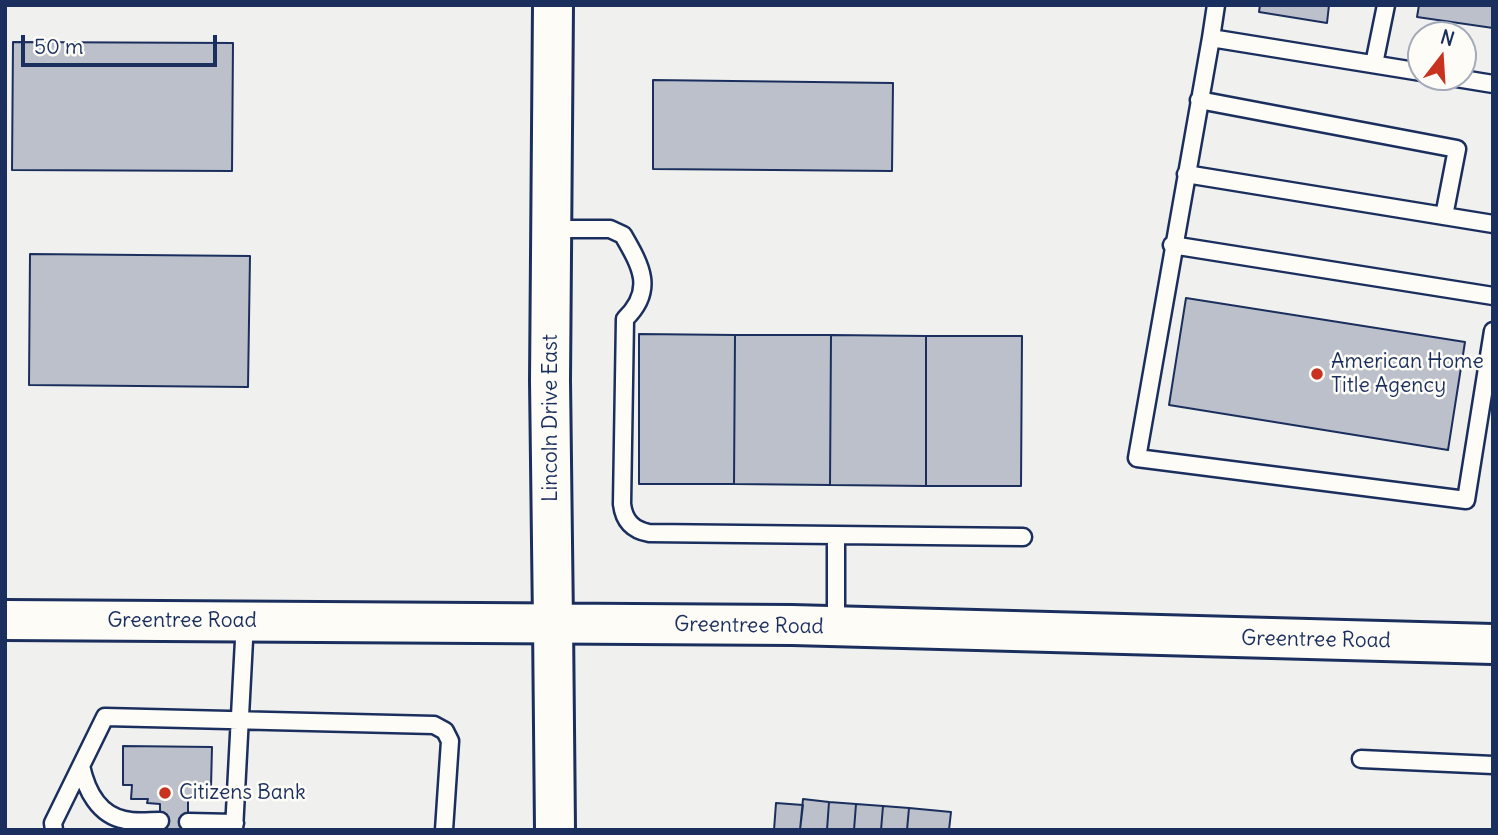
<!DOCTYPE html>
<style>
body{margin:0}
#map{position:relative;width:1498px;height:835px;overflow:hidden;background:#f0f0ee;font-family:Delius,sans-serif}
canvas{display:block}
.frame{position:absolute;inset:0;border:7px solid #1b2f5e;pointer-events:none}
.north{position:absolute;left:1407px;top:21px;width:70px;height:70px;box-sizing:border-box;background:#fdfcf7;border:2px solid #a3aaba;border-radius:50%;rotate:17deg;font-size:19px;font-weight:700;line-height:28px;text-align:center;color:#1b2f5e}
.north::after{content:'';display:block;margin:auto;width:24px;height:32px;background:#c8321e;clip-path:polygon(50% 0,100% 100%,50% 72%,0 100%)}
.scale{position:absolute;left:21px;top:35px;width:196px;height:32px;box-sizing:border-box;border:4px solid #1b2f5e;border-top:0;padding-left:9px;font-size:21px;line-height:24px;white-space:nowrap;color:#1b2f5e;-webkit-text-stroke:5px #fdfcf7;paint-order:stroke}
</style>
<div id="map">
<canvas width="1498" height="835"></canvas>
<div class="frame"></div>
<div class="north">N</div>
<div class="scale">50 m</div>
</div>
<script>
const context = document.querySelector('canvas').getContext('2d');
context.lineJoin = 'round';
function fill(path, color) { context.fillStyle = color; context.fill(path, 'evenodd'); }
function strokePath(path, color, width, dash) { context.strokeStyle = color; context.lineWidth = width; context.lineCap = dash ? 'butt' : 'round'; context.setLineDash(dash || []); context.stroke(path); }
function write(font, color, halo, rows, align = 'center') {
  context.font = font + ' Delius,sans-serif'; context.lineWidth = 5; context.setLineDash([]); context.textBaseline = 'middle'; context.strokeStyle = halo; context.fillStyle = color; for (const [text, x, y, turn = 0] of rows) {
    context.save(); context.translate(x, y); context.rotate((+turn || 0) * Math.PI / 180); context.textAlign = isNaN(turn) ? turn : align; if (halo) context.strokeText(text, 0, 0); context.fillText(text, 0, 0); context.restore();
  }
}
const building = new Path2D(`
 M 1260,5 L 1329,5 L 1327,23 L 1259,12 Z
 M 1419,5 L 1493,5 L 1493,28 L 1417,17 Z
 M 13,42 L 233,43 L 232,171 L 12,170 Z
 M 653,80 L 893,83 L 892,171 L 653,169 Z
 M 30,254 L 250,256 L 248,387 L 29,385 Z
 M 1186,298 L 1465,342 L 1448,450 L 1169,405 Z
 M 639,334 L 735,335 L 734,484 L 639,484 Z
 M 735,335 L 831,335 L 830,485 L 734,484 Z
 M 831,335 L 926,336 L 926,486 L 830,485 Z
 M 926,336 L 1022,336 L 1021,486 L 926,486 Z
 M 123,746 L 212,747 L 211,787 L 198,787 L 198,799 L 188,799 L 188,830 L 160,830 L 160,804 L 147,803 L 148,799 L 131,799 L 132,785 L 123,785 Z
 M 803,799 L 829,802 L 827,830 L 800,830 Z
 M 829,802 L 856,804 L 854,830 L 827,830 Z
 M 776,803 L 803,805 L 800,830 L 774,830 Z
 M 856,804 L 883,806 L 881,830 L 854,830 Z
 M 883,806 L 909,808 L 907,830 L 881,830 Z
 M 909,808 L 951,812 L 949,830 L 907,830 Z`);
fill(building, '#bbc0ca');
strokePath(building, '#1b2f5e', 2);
const lane = new Path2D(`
 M 1211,38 L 1216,5
 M 1374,64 L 1386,5
 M 1421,72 L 1211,38 L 1137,458 L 1466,500 L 1493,331
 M 1450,77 L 1493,84
 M 1199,100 L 1457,149 L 1444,216
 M 1186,174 L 1493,224
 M 553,229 L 610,229 L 623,235 C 641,266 655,290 625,319 L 622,504 C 624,521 633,530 649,533 L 1023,537
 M 1172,245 L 1493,296
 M 836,627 L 836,535
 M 1361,759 L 1493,765
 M 81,766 C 86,789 98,815 125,820 C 136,823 149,821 160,821
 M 188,822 L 235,823
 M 54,830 L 53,823 L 105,717 L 434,725 L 445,731 L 450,741 L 444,830
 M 234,830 L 245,621`);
const secondary = new Path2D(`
 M 553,623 L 555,830`);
const primary = new Path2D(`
 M 5,620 L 792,625 L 1493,644
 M 553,623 L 550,380 L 553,5`);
strokePath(lane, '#1b2f5e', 21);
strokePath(secondary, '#1b2f5e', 44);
strokePath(primary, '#1b2f5e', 44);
strokePath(lane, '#fdfcf7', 16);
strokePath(secondary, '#fdfcf7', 38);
strokePath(primary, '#fdfcf7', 38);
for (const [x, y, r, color] of [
 [1317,374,7,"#c8321e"],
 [165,793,7,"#c8321e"]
]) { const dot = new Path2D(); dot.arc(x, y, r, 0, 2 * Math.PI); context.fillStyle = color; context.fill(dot); strokePath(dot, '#fdfcf7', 2.5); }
write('21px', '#1b2f5e', '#fdfcf7', [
 ["American Home",1331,362],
 ["Title Agency",1331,386],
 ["Citizens Bank",179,793]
], 'left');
write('21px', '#1b2f5e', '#fdfcf7', [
 ["Lincoln Drive East",551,418,-90],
 ["Greentree Road",182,621],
 ["Greentree Road",749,626,1],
 ["Greentree Road",1316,640,1]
]);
</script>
